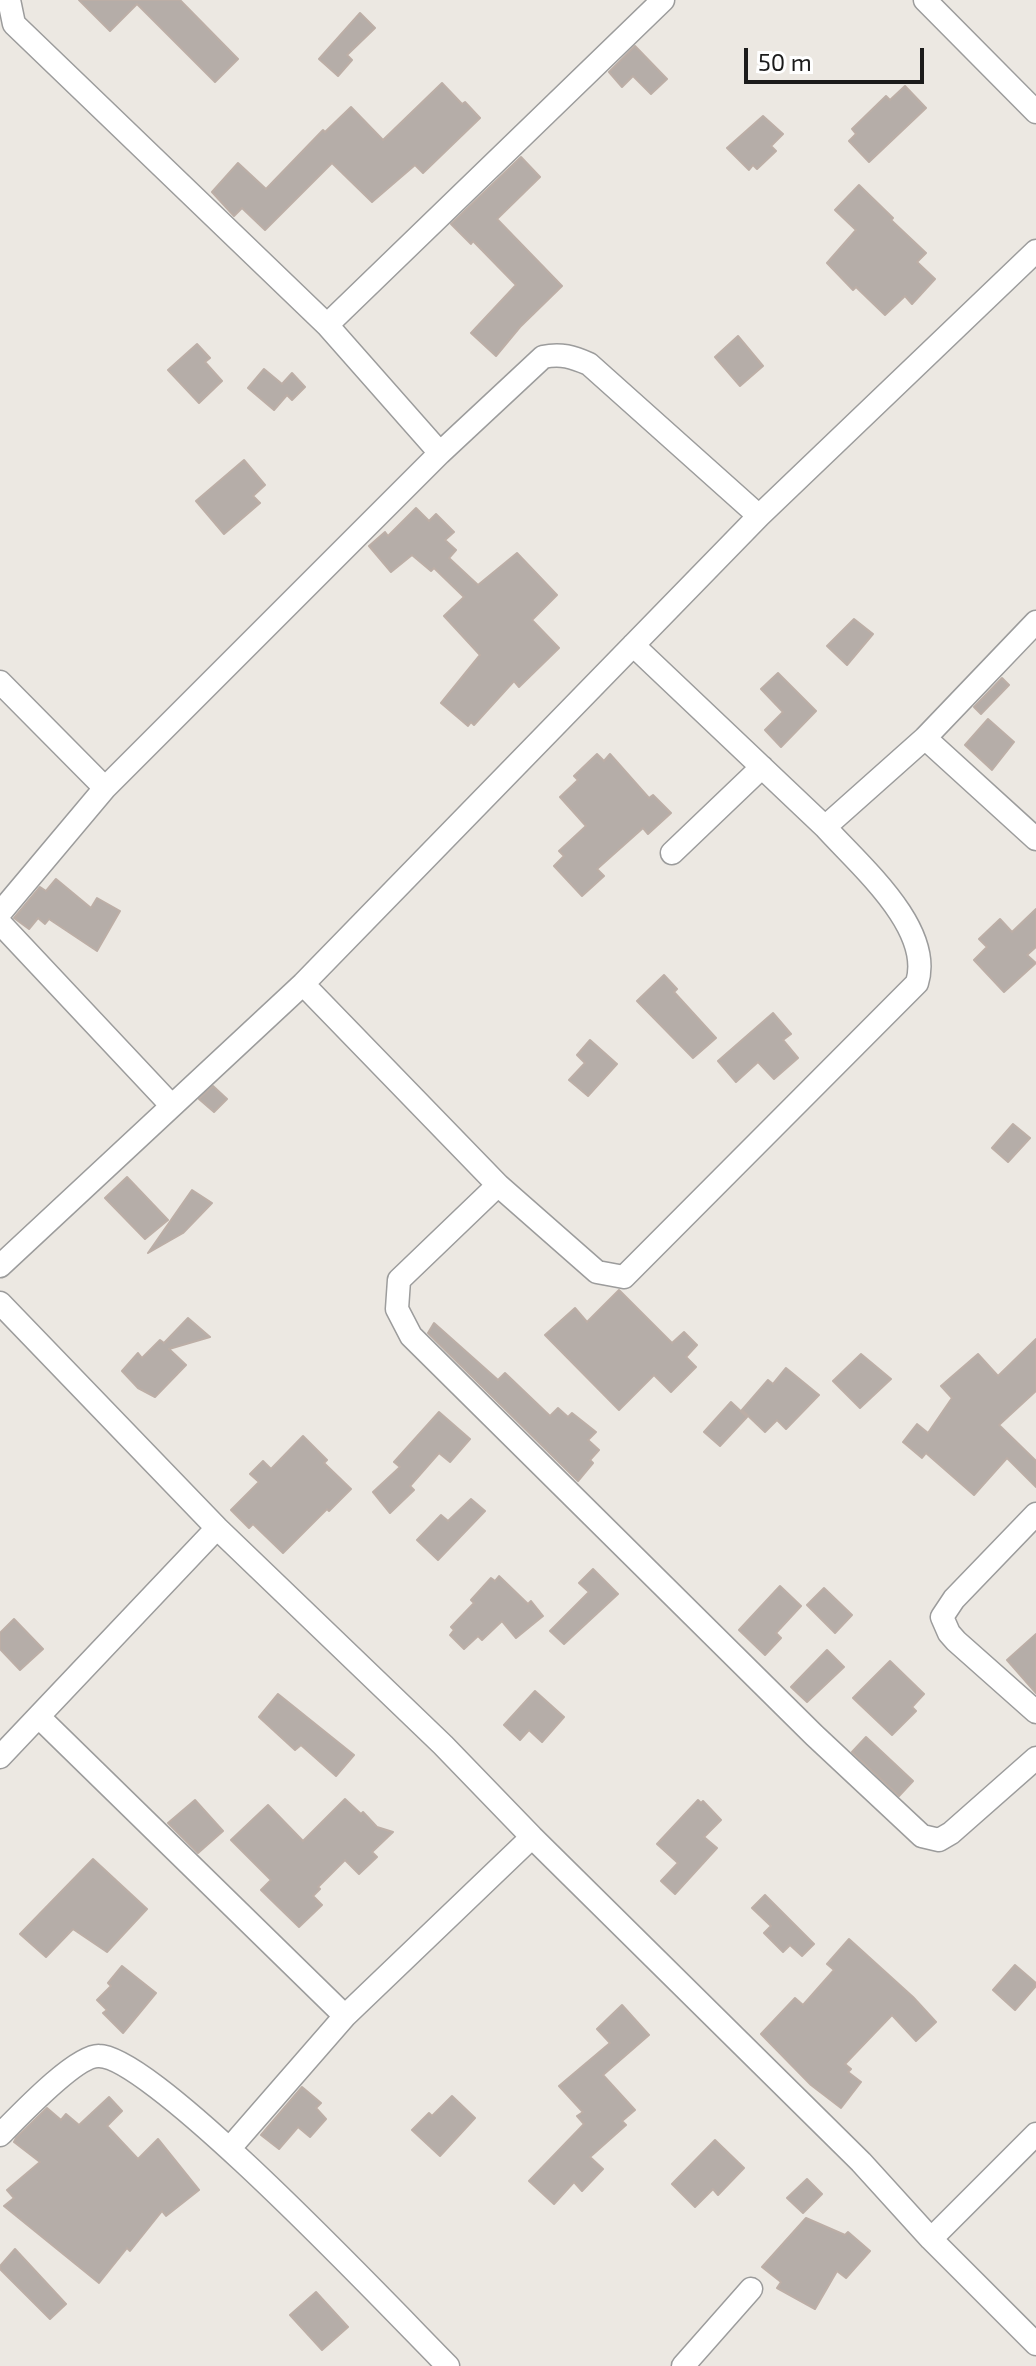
<!DOCTYPE html>
<style>
body{margin:0}
#map{position:relative;width:1036px;height:2366px;overflow:hidden;background:#ece8e2;font-family:"Exo 2",sans-serif}
canvas{display:block}
.scale{position:absolute;left:744px;top:48px;width:180px;height:36px;box-sizing:border-box;border:4px solid #1b1b1b;border-top:0;padding-left:10px;font-size:24px;line-height:28px;white-space:nowrap;color:#1b1b1b;-webkit-text-stroke:6px #fff;paint-order:stroke}
</style>
<div id="map">
<canvas width="1036" height="2366"></canvas>
<div class="scale">50 m</div>
</div>
<script>
const context = document.querySelector('canvas').getContext('2d');
context.lineJoin = 'round';
function fill(path, color) { context.fillStyle = color; context.fill(path, 'evenodd'); }
function strokePath(path, color, width, dash) { context.strokeStyle = color; context.lineWidth = width; context.lineCap = dash ? 'butt' : 'round'; context.setLineDash(dash || []); context.stroke(path); }
const building = new Path2D(`
 M 79,0 L 180,0 L 238,59 L 215,82 L 137,4 L 110,31 Z
 M 360,13 L 375,28 L 347,55 L 352,60 L 338,76 L 319,59 Z
 M 635,46 L 667,79 L 651,94 L 633,76 L 622,87 L 609,72 Z
 M 442,83 L 462,104 L 465,102 L 480,118 L 423,173 L 415,165 L 372,202 L 332,163 L 265,230 L 242,208 L 234,216 L 212,192 L 238,163 L 266,189 L 323,130 L 325,132 L 351,107 L 383,140 Z
 M 905,86 L 926,108 L 869,162 L 849,141 L 856,134 L 852,129 L 886,96 L 890,100 Z
 M 763,116 L 783,134 L 771,146 L 776,151 L 757,169 L 753,165 L 749,170 L 727,148 Z
 M 521,157 L 540,177 L 497,219 L 562,286 L 520,327 L 496,356 L 471,333 L 516,285 L 473,241 L 471,244 L 451,224 Z
 M 859,185 L 893,218 L 891,220 L 926,253 L 917,262 L 935,279 L 912,304 L 905,296 L 885,315 L 856,287 L 853,290 L 827,263 L 856,230 L 835,210 Z
 M 738,336 L 763,366 L 740,386 L 715,357 Z
 M 197,344 L 210,358 L 205,362 L 222,381 L 199,403 L 168,370 Z
 M 264,369 L 282,384 L 292,373 L 305,387 L 292,400 L 287,395 L 274,410 L 248,388 Z
 M 244,460 L 265,485 L 253,496 L 260,503 L 224,534 L 196,501 Z
 M 416,508 L 429,521 L 436,514 L 454,532 L 445,540 L 456,550 L 449,558 L 478,585 L 517,553 L 557,595 L 532,620 L 559,648 L 519,687 L 514,681 L 474,725 L 471,722 L 468,726 L 441,703 L 480,655 L 444,616 L 464,597 L 434,568 L 431,571 L 412,555 L 391,572 L 369,546 L 385,532 L 388,536 Z
 M 854,619 L 873,634 L 847,665 L 827,646 Z
 M 778,673 L 816,711 L 781,747 L 765,730 L 783,712 L 761,689 Z
 M 1002,678 L 1009,685 L 981,714 L 974,707 Z
 M 988,719 L 1014,742 L 992,770 L 965,745 Z
 M 597,754 L 604,761 L 610,754 L 649,798 L 653,795 L 671,813 L 648,834 L 643,828 L 597,869 L 604,876 L 582,896 L 554,866 L 564,856 L 559,851 L 586,826 L 560,797 L 578,780 L 574,776 Z
 M 56,879 L 91,908 L 97,898 L 120,911 L 97,951 L 49,919 L 45,924 L 38,918 L 29,929 L 14,918 L 40,887 L 46,891 Z
 M 1036,909 L 1036,947 L 1027,955 L 1036,963 L 1004,992 L 974,960 L 987,947 L 979,939 L 1000,919 L 1012,932 Z
 M 664,975 L 677,989 L 674,992 L 716,1038 L 693,1058 L 637,1001 Z
 M 773,1013 L 791,1034 L 783,1040 L 798,1058 L 774,1079 L 758,1062 L 736,1082 L 718,1061 Z
 M 590,1040 L 617,1064 L 588,1096 L 569,1080 L 585,1063 L 577,1055 Z
 M 213,1086 L 227,1099 L 214,1112 L 199,1099 Z
 M 1013,1124 L 1030,1138 L 1008,1162 L 992,1148 Z
 M 127,1177 L 168,1220 L 145,1239 L 105,1198 Z
 M 192,1190 L 212,1203 L 183,1233 L 148,1253 Z
 M 619,1290 L 672,1343 L 684,1332 L 697,1345 L 686,1357 L 696,1367 L 671,1392 L 654,1375 L 619,1410 L 545,1335 L 575,1308 L 587,1322 Z
 M 188,1318 L 210,1337 L 169,1349 L 186,1365 L 155,1397 L 138,1388 L 122,1371 L 138,1353 L 142,1358 L 160,1340 L 164,1343 Z
 M 434,1323 L 498,1380 L 505,1373 L 550,1416 L 558,1408 L 568,1417 L 572,1413 L 596,1432 L 588,1440 L 599,1450 L 590,1460 L 593,1463 L 578,1481 L 428,1333 Z
 M 1036,1339 L 1036,1391 L 999,1425 L 1036,1461 L 1036,1487 L 1007,1458 L 974,1495 L 926,1453 L 922,1458 L 903,1442 L 917,1424 L 928,1433 L 952,1398 L 941,1386 L 978,1354 L 998,1376 Z
 M 861,1354 L 891,1379 L 860,1408 L 833,1381 Z
 M 786,1368 L 819,1395 L 786,1429 L 777,1420 L 765,1432 L 742,1410 L 768,1380 L 773,1384 Z
 M 731,1402 L 747,1417 L 720,1446 L 704,1432 Z
 M 439,1412 L 470,1439 L 450,1462 L 439,1453 L 410,1486 L 414,1490 L 390,1513 L 373,1492 L 400,1467 L 394,1462 Z
 M 303,1436 L 327,1460 L 324,1463 L 351,1489 L 329,1511 L 327,1509 L 283,1553 L 253,1524 L 249,1528 L 231,1510 L 259,1482 L 250,1474 L 263,1461 L 271,1469 Z
 M 471,1499 L 485,1511 L 438,1560 L 417,1540 L 441,1515 L 448,1521 Z
 M 593,1569 L 618,1594 L 564,1644 L 550,1631 L 589,1592 L 579,1583 Z
 M 499,1576 L 528,1604 L 531,1601 L 543,1616 L 516,1638 L 502,1621 L 482,1640 L 478,1636 L 464,1649 L 450,1635 L 454,1630 L 451,1627 L 474,1603 L 471,1600 L 491,1578 L 495,1581 Z
 M 780,1586 L 801,1606 L 776,1633 L 781,1638 L 765,1655 L 739,1630 Z
 M 824,1588 L 852,1615 L 835,1633 L 807,1605 Z
 M 14,1619 L 43,1649 L 20,1670 L 0,1649 L 0,1633 Z
 M 1036,1634 L 1036,1693 L 1007,1660 Z
 M 827,1650 L 844,1667 L 807,1702 L 791,1687 Z
 M 890,1661 L 924,1694 L 912,1707 L 916,1711 L 892,1735 L 853,1698 Z
 M 535,1691 L 564,1717 L 542,1742 L 529,1730 L 520,1740 L 504,1725 Z
 M 278,1694 L 354,1755 L 336,1776 L 301,1745 L 295,1750 L 259,1717 Z
 M 866,1737 L 913,1781 L 899,1796 L 852,1752 Z
 M 345,1799 L 361,1814 L 363,1812 L 377,1827 L 393,1832 L 372,1852 L 377,1857 L 359,1874 L 345,1860 L 318,1887 L 320,1889 L 313,1896 L 322,1905 L 299,1927 L 261,1890 L 271,1880 L 231,1840 L 268,1805 L 303,1841 Z
 M 195,1800 L 223,1831 L 198,1853 L 168,1823 Z
 M 698,1800 L 701,1803 L 703,1801 L 721,1820 L 704,1837 L 717,1848 L 675,1894 L 661,1881 L 678,1863 L 657,1844 Z
 M 93,1859 L 147,1909 L 107,1952 L 73,1929 L 46,1957 L 20,1934 Z
 M 765,1895 L 814,1944 L 802,1956 L 790,1945 L 783,1952 L 764,1933 L 771,1926 L 752,1908 Z
 M 849,1939 L 913,1997 L 936,2022 L 916,2041 L 892,2015 L 845,2064 L 851,2069 L 848,2072 L 861,2082 L 841,2108 L 811,2085 L 761,2034 L 795,1998 L 803,2005 L 834,1970 L 827,1964 Z
 M 1015,1965 L 1036,1983 L 1036,1986 L 1015,2010 L 993,1990 Z
 M 122,1966 L 156,1993 L 123,2033 L 103,2013 L 107,2010 L 97,2000 L 111,1986 L 108,1983 Z
 M 622,2005 L 649,2035 L 603,2075 L 635,2110 L 622,2121 L 626,2125 L 590,2157 L 603,2169 L 582,2191 L 574,2182 L 554,2204 L 529,2181 L 584,2124 L 577,2116 L 583,2112 L 581,2110 L 559,2086 L 610,2043 L 597,2029 Z
 M 302,2087 L 321,2103 L 316,2108 L 326,2119 L 310,2137 L 298,2127 L 279,2149 L 261,2135 Z
 M 452,2096 L 475,2118 L 440,2156 L 412,2130 L 429,2113 L 432,2116 Z
 M 109,2097 L 122,2111 L 107,2126 L 138,2159 L 158,2139 L 199,2190 L 166,2216 L 162,2211 L 130,2251 L 127,2248 L 99,2283 L 4,2206 L 14,2198 L 7,2190 L 40,2162 L 14,2142 L 16,2138 L 47,2108 L 61,2120 L 66,2114 L 79,2125 Z
 M 715,2140 L 744,2168 L 718,2195 L 713,2189 L 695,2207 L 672,2184 Z
 M 807,2179 L 822,2194 L 803,2213 L 787,2198 Z
 M 806,2218 L 845,2235 L 848,2232 L 870,2251 L 846,2278 L 837,2271 L 815,2309 L 777,2288 L 781,2282 L 762,2267 Z
 M 15,2249 L 66,2304 L 50,2319 L 0,2269 L 0,2266 Z
 M 316,2292 L 348,2327 L 322,2350 L 290,2315 Z`);
fill(building, '#b5ada8');
strokePath(building, '#bcaea6', 2);
const minor = new Path2D(`
 M 9,0 L 14,24 L 327,325 L 663,0
 M 925,0 L 1036,112
 M 440,453 L 543,357 C 561,353 573,357 589,364 L 759,516
 M 633,645 L 825,827 L 925,738 L 1036,622
 M 0,682 L 105,788 L 440,453 L 327,325
 M 925,738 L 1036,839
 M 672,853 L 762,767
 M 0,913 L 105,788
 M 0,923 L 171,1105
 M 303,984 L 498,1185 L 399,1280 L 397,1309 L 411,1336 L 814,1735 L 922,1836 L 939,1840 L 951,1833 L 1036,1758
 M 498,1185 L 597,1272 L 624,1277 L 917,983 C 934,928 859,865 825,827
 M 0,1266 L 303,984 L 759,516 L 1036,251
 M 0,1303 L 217,1528 L 443,1745 L 532,1837 L 861,2162 L 931,2239 L 1036,2344
 M 1036,1514 L 954,1599 L 942,1617 L 949,1633 L 956,1641 L 1036,1712
 M 39,1717 L 345,2016
 M 0,1757 L 217,1528
 M 0,2135 C 18,2117 76,2055 99,2056 C 154,2056 396,2314 448,2366
 M 230,2148 L 345,2016 L 532,1837
 M 931,2239 L 1036,2134
 M 683,2366 L 751,2289`);
strokePath(minor, '#9c9c9c', 25);
strokePath(minor, '#fff', 22);
</script>
